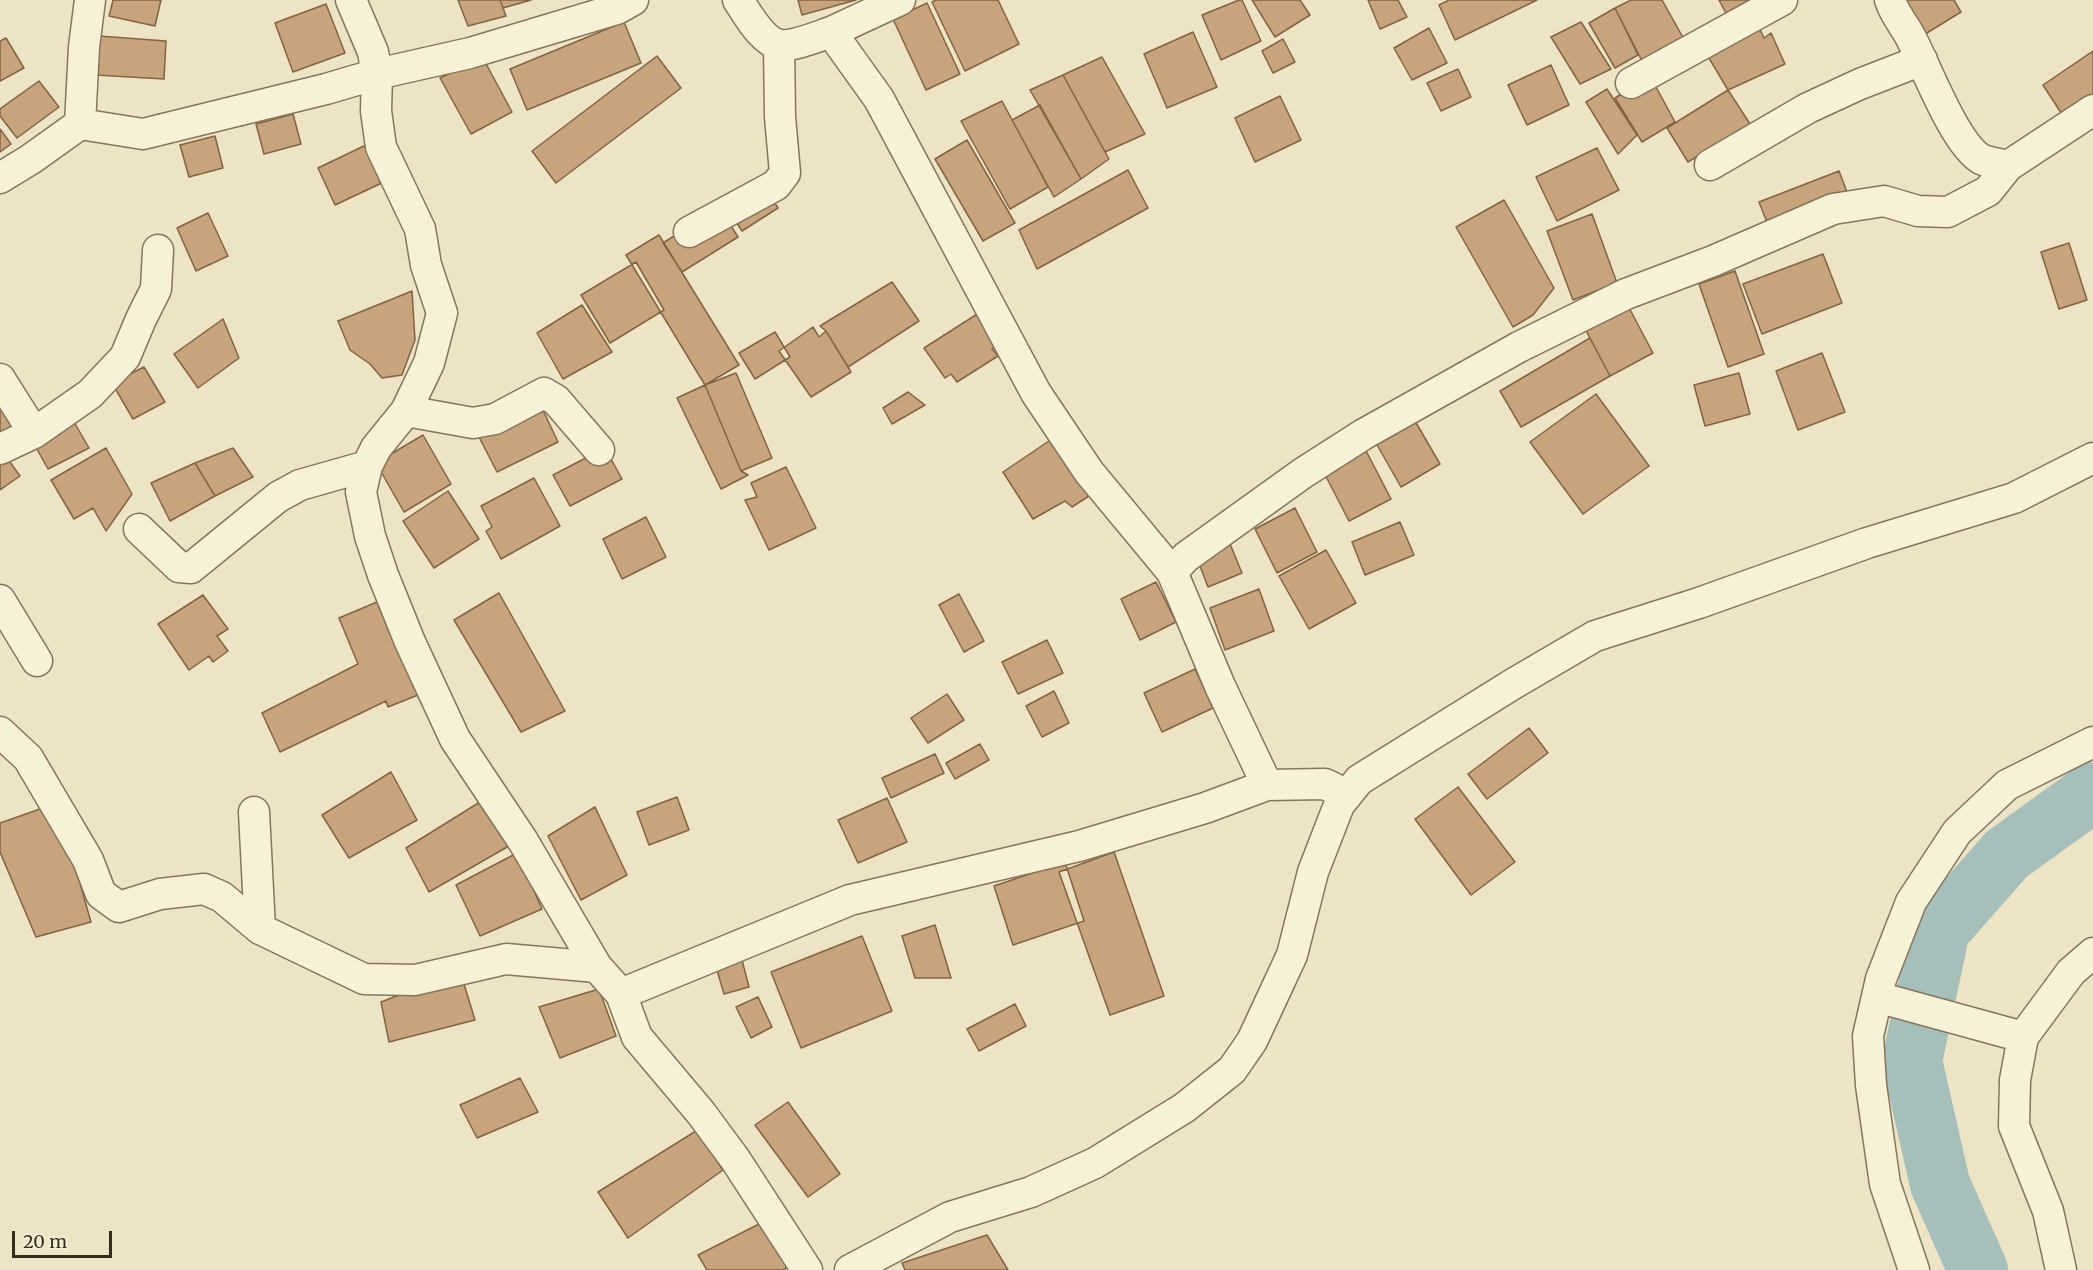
<!DOCTYPE html>
<style>
body{margin:0}
#map{position:relative;width:2093px;height:1270px;overflow:hidden;background:#ece4c4;font-family:Merriweather,serif}
canvas{display:block}
.scale{position:absolute;left:12px;top:1231px;width:100px;height:27px;box-sizing:border-box;border:3px solid #362d1f;border-top:0;padding-left:8px;font-size:18px;line-height:21px;white-space:nowrap;color:#362d1f;-webkit-text-stroke:4px #f3eed3;paint-order:stroke}
</style>
<div id="map">
<canvas width="2093" height="1270"></canvas>
<div class="scale">20 m</div>
</div>
<script>
const context = document.querySelector('canvas').getContext('2d');
context.lineJoin = 'round';
function strokePath(path, color, width, dash) { context.strokeStyle = color; context.lineWidth = width; context.lineCap = dash ? 'butt' : 'round'; context.setLineDash(dash || []); context.stroke(path); }
function fill(path, color) { context.fillStyle = color; context.fill(path, 'evenodd'); }
strokePath(new Path2D(`
 M 1978,1270 L 1940,1184 L 1912,1061 L 1940,930 L 2007,854 L 2093,792`), '#a6bfba', 60);
const building = new Path2D(`
 M 113,0 L 161,0 L 155,26 L 109,16 Z
 M 458,0 L 500,0 L 506,16 L 468,26 Z
 M 500,0 L 531,0 L 503,8 Z
 M 798,0 L 856,0 L 802,15 Z
 M 936,0 L 998,0 L 1019,44 L 965,71 L 932,2 Z
 M 1239,0 L 1242,0 L 1261,41 L 1221,60 L 1202,15 Z
 M 1252,0 L 1300,0 L 1310,15 L 1275,37 Z
 M 1368,0 L 1398,0 L 1407,17 L 1380,29 Z
 M 1449,0 L 1537,0 L 1455,40 L 1439,5 Z
 M 1631,0 L 1662,0 L 1685,41 L 1642,61 L 1615,8 Z
 M 1719,0 L 1755,0 L 1728,17 Z
 M 1906,0 L 1954,0 L 1961,12 L 1922,36 Z
 M 927,3 L 960,74 L 926,90 L 893,19 Z
 M 326,4 L 345,53 L 293,72 L 275,23 Z
 M 1615,8 L 1638,55 L 1615,68 L 1589,23 Z
 M 624,22 L 641,63 L 527,110 L 510,69 Z
 M 1581,22 L 1611,69 L 1580,84 L 1551,37 Z
 M 1758,25 L 1764,38 L 1771,33 L 1785,64 L 1728,90 L 1706,53 Z
 M 1429,28 L 1447,63 L 1412,80 L 1394,48 Z
 M 1193,32 L 1217,87 L 1167,108 L 1144,54 Z
 M 99,36 L 166,41 L 164,79 L 96,75 Z
 M 6,38 L 24,68 L 0,81 L 0,41 Z
 M 1283,39 L 1295,62 L 1273,73 L 1262,51 Z
 M 2093,51 L 2093,105 L 2067,122 L 2043,85 Z
 M 657,56 L 681,88 L 556,183 L 532,151 Z
 M 1102,57 L 1145,134 L 1105,152 L 1063,75 Z
 M 483,58 L 512,112 L 471,134 L 440,78 Z
 M 1551,65 L 1569,105 L 1527,125 L 1508,85 Z
 M 1458,69 L 1471,97 L 1441,111 L 1427,83 Z
 M 1063,75 L 1109,159 L 1081,179 L 1030,90 Z
 M 1650,76 L 1675,122 L 1642,142 L 1615,98 Z
 M 39,81 L 59,107 L 17,138 L 0,116 L 0,109 Z
 M 1607,89 L 1637,135 L 1618,154 L 1586,102 Z
 M 1728,90 L 1750,124 L 1688,162 L 1667,128 Z
 M 1280,96 L 1301,140 L 1255,162 L 1235,118 Z
 M 1002,101 L 1048,187 L 1010,209 L 961,121 Z
 M 1040,105 L 1081,179 L 1054,197 L 1012,120 Z
 M 293,114 L 301,144 L 264,154 L 256,124 Z
 M 0,129 L 11,144 L 0,152 Z
 M 215,136 L 223,168 L 189,177 L 180,145 Z
 M 967,140 L 1015,223 L 983,241 L 935,159 Z
 M 368,144 L 386,181 L 335,205 L 318,168 Z
 M 1597,148 L 1619,190 L 1557,221 L 1536,177 Z
 M 1128,170 L 1148,208 L 1037,269 L 1019,230 Z
 M 1839,171 L 1850,200 L 1770,230 L 1759,202 Z
 M 762,183 L 778,208 L 742,231 L 726,206 Z
 M 1504,200 L 1554,288 L 1533,315 L 1513,327 L 1456,227 Z
 M 719,207 L 738,237 L 682,272 L 663,243 Z
 M 208,213 L 228,256 L 196,271 L 177,228 Z
 M 1592,214 L 1617,283 L 1573,300 L 1547,231 Z
 M 659,235 L 739,365 L 705,385 L 626,255 Z
 M 2069,243 L 2087,300 L 2059,309 L 2041,252 Z
 M 1823,254 L 1842,303 L 1762,334 L 1743,284 Z
 M 636,262 L 664,310 L 610,343 L 581,295 Z
 M 1735,271 L 1764,354 L 1728,367 L 1699,284 Z
 M 892,282 L 919,321 L 848,367 L 826,331 L 820,326 Z
 M 412,291 L 415,340 L 402,375 L 382,378 L 370,364 L 350,350 L 338,321 Z
 M 1626,302 L 1653,353 L 1610,376 L 1583,325 Z
 M 582,305 L 612,352 L 563,379 L 537,333 Z
 M 982,311 L 1003,343 L 992,349 L 998,356 L 957,382 L 951,374 L 945,378 L 924,348 Z
 M 223,319 L 239,358 L 198,388 L 174,354 Z
 M 813,327 L 819,337 L 826,331 L 851,372 L 811,397 L 779,351 Z
 M 775,332 L 790,357 L 755,379 L 739,353 Z
 M 1590,338 L 1610,376 L 1521,427 L 1500,391 Z
 M 1822,353 L 1845,412 L 1798,430 L 1776,371 Z
 M 144,367 L 165,402 L 133,419 L 112,383 Z
 M 736,373 L 772,458 L 741,471 L 705,385 Z
 M 1739,373 L 1750,414 L 1705,426 L 1694,385 Z
 M 705,385 L 741,471 L 748,475 L 721,489 L 677,398 Z
 M 908,392 L 925,405 L 892,424 L 883,408 Z
 M 1596,394 L 1649,466 L 1583,514 L 1530,442 Z
 M 0,401 L 20,431 L 0,445 Z
 M 541,406 L 558,442 L 497,472 L 479,437 Z
 M 1411,414 L 1440,464 L 1401,487 L 1372,436 Z
 M 70,415 L 89,448 L 48,469 L 28,433 Z
 M 423,435 L 451,484 L 404,512 L 376,463 Z
 M 1052,439 L 1092,494 L 1072,507 L 1065,501 L 1033,519 L 1003,472 Z
 M 1363,445 L 1391,499 L 1349,521 L 1321,467 Z
 M 106,448 L 132,494 L 106,531 L 93,508 L 74,519 L 51,480 Z
 M 233,448 L 253,477 L 215,496 L 195,463 Z
 M 605,448 L 622,479 L 570,506 L 553,475 Z
 M 2,451 L 20,476 L 0,490 L 0,452 Z
 M 195,463 L 215,496 L 170,521 L 151,483 Z
 M 786,467 L 816,528 L 769,550 L 745,500 L 757,497 L 751,483 Z
 M 534,478 L 560,526 L 501,559 L 486,531 L 492,527 L 481,506 Z
 M 448,491 L 479,539 L 434,568 L 403,521 Z
 M 1295,508 L 1317,552 L 1277,573 L 1255,529 Z
 M 646,517 L 666,557 L 622,579 L 603,539 Z
 M 1400,522 L 1414,555 L 1365,575 L 1352,542 Z
 M 1228,539 L 1242,573 L 1208,587 L 1195,553 Z
 M 1326,550 L 1356,603 L 1309,629 L 1279,576 Z
 M 1156,582 L 1176,622 L 1140,640 L 1121,599 Z
 M 1259,589 L 1274,631 L 1225,650 L 1210,608 Z
 M 499,593 L 565,711 L 521,732 L 454,620 Z
 M 959,594 L 984,641 L 964,652 L 939,605 Z
 M 203,595 L 228,629 L 217,636 L 228,651 L 213,662 L 209,656 L 189,670 L 158,624 Z
 M 377,602 L 418,695 L 388,707 L 386,701 L 280,752 L 262,713 L 358,664 L 339,618 Z
 M 1047,640 L 1063,673 L 1018,694 L 1002,662 Z
 M 1195,669 L 1213,708 L 1162,732 L 1144,693 Z
 M 1054,691 L 1069,723 L 1042,737 L 1026,706 Z
 M 947,694 L 964,720 L 928,743 L 911,718 Z
 M 1529,728 L 1548,753 L 1487,799 L 1468,774 Z
 M 980,744 L 989,760 L 955,779 L 946,763 Z
 M 935,754 L 944,773 L 891,798 L 882,778 Z
 M 391,772 L 417,820 L 349,858 L 322,815 Z
 M 1458,787 L 1515,862 L 1471,895 L 1415,819 Z
 M 488,797 L 514,843 L 429,892 L 406,848 Z
 M 677,797 L 689,830 L 649,845 L 637,812 Z
 M 887,798 L 907,842 L 858,863 L 838,820 Z
 M 57,803 L 91,922 L 36,937 L 0,852 L 0,823 Z
 M 595,807 L 627,875 L 581,900 L 548,836 Z
 M 1114,852 L 1164,996 L 1110,1015 L 1059,872 Z
 M 517,853 L 542,909 L 480,936 L 456,885 Z
 M 1065,862 L 1084,921 L 1013,945 L 994,886 Z
 M 935,925 L 951,978 L 915,978 L 902,936 Z
 M 862,936 L 892,1011 L 801,1048 L 771,972 Z
 M 742,960 L 749,987 L 724,994 L 716,967 Z
 M 460,971 L 475,1020 L 389,1042 L 381,1002 Z
 M 599,989 L 616,1036 L 560,1058 L 539,1007 Z
 M 758,997 L 772,1027 L 751,1038 L 736,1007 Z
 M 1015,1004 L 1026,1026 L 979,1051 L 967,1029 Z
 M 520,1078 L 538,1112 L 477,1138 L 460,1105 Z
 M 788,1102 L 840,1174 L 808,1197 L 755,1125 Z
 M 696,1131 L 723,1170 L 628,1238 L 598,1192 Z
 M 761,1223 L 788,1267 L 783,1270 L 707,1270 L 698,1255 Z
 M 987,1235 L 1008,1270 L 905,1270 L 902,1263 Z`);
fill(building, '#c8a47c');
strokePath(building, '#836343', 1.5);
const minor = new Path2D(`
 M 90,0 L 84,47 L 80,124 L 143,134 L 326,89 L 377,74 L 470,53 L 617,9 L 633,0
 M 351,0 L 373,52 L 377,74 L 376,111 L 381,147 L 420,229 L 426,265 L 442,313 L 429,363 L 406,411 L 376,448 L 367,466 L 361,492 L 370,536 L 383,575 L 410,642 L 455,739 L 523,841 L 597,967 L 621,994 L 637,1037 L 701,1113 L 735,1159 L 807,1270
 M 738,0 C 747,13 762,42 780,45 C 792,47 819,36 831,32
 M 1890,0 C 1894,14 1906,27 1912,40 C 1927,69 1955,144 1981,159 C 1989,163 2000,164 2008,166
 M 1631,83 L 1782,0
 M 1710,165 L 1808,108 L 1860,84 L 1922,60
 M 0,178 L 31,159 L 80,124
 M 689,232 L 776,185 L 785,173 L 780,117 L 779,45
 M 0,379 L 34,433
 M 406,411 L 473,423 L 495,419 L 544,393 L 556,400 L 599,450
 M 0,449 L 34,433 L 90,394 L 125,357 L 141,319 L 156,289 L 158,250
 M 139,529 L 179,567 L 191,568 L 278,497 L 300,485 L 367,466
 M 1172,572 L 1186,557 L 1303,473 L 1364,434 L 1519,347 L 1626,294 L 1713,261 L 1833,209 L 1884,201 L 1918,211 L 1948,212 L 1988,191 L 2008,166 L 2093,110
 M 0,600 L 37,661
 M 0,732 L 28,758 L 88,860 L 101,894 L 119,907 L 160,894 L 204,889 L 222,897 L 260,929
 M 1267,785 L 1325,784 L 1347,795
 M 254,812 L 260,929 L 364,979 L 415,980 L 506,959 L 597,967
 M 621,994 L 850,900 L 1079,846 L 1205,808 L 1267,785 L 1220,686 L 1172,572 L 1089,472 L 1036,393 L 879,99 L 831,32 L 900,0
 M 1877,997 L 2023,1037
 M 850,1270 L 950,1217 L 1031,1192 L 1095,1163 L 1184,1108 L 1232,1070 L 1252,1041 L 1292,955 L 1313,872 L 1339,805 L 1359,780 L 1513,684 L 1595,636 L 1699,603 L 1867,543 L 2014,498 L 2093,458
 M 1914,1270 L 1885,1184 L 1871,1085 L 1868,1036 L 1881,979 L 1911,902 L 1957,832 L 2007,785 L 2093,742
 M 2061,1270 L 2048,1211 L 2014,1126 L 2015,1080 L 2023,1037 L 2071,972 L 2093,953`);
strokePath(minor, '#85765b', 33);
strokePath(minor, '#f7f1d7', 30);
</script>
